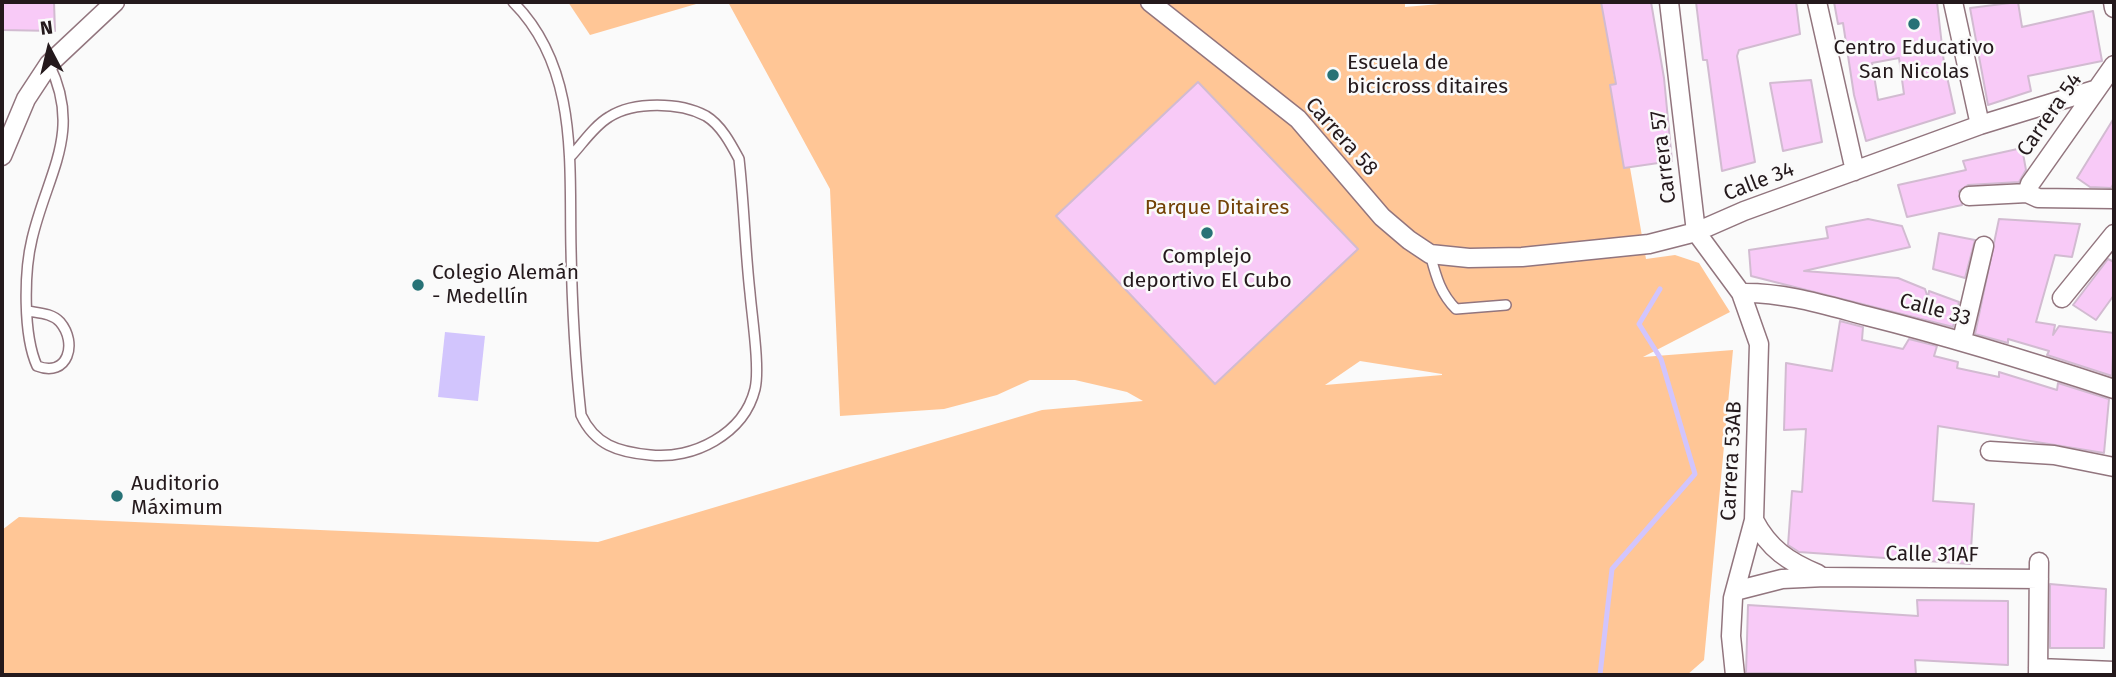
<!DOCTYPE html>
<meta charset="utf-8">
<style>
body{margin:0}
#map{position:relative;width:2116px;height:677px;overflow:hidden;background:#fafafa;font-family:"Fira Sans",sans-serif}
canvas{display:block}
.frame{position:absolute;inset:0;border:4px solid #24191c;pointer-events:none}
.north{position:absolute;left:14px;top:14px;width:70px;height:70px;-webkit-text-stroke:5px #fafafa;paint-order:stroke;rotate:353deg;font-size:19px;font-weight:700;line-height:28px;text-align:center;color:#24191c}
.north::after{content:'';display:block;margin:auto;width:24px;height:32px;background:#24191c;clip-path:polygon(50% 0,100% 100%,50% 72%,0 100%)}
</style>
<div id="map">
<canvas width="2116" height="677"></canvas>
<div class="frame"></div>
<div class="north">N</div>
</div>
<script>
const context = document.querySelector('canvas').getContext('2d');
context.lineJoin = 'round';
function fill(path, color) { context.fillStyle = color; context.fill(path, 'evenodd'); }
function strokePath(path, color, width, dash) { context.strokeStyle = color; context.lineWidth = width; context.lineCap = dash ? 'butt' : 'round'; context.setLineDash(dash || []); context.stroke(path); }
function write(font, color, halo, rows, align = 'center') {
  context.font = font + ' "Fira Sans",sans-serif'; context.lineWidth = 5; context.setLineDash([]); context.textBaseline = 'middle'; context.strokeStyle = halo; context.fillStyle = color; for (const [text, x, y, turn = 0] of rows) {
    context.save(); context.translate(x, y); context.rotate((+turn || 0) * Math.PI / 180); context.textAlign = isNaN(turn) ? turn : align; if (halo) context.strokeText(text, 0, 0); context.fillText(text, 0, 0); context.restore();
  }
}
fill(new Path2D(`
 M 568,2 L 703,2 L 590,35 Z
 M 728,2 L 1405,2 L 1405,7 L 1463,2 L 1601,2 L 1646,259 L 1675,255 L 1699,263 L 1730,312 L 1643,357 L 1733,350 L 1704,660 L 1687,675 L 2,675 L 2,530 L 19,517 L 598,542 L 1042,410 L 1143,401 L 1127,392 L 1075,380 L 1030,380 L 997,395 L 944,409 L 840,416 L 830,189 ZM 1360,361 L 1442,374 L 1442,375 L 1325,385 Z`), '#ffc696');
fill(new Path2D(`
 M 445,332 L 485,336 L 478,401 L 438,397 Z`), '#d2c5fd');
strokePath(new Path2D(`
 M 1600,675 L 1612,569 L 1695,474 L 1661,359 L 1639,324 L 1660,289`), '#d2c5fd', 5);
const building = new Path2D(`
 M 2,2 L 54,2 L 55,31 L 2,30 Z
 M 1601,2 L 1651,2 L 1664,78 L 1672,161 L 1624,168 L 1610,85 L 1616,84 Z
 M 1696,2 L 1796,2 L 1800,34 L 1739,50 L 1737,56 L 1755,162 L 1722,171 L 1707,60 L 1703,60 Z
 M 1834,2 L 1937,2 L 1944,63 L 1955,113 L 1866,141 L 1854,95 L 1843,23 L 1838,24 ZM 1899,58 L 1904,94 L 1878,100 L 1872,63 Z
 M 2018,2 L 2022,27 L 2093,11 L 2102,61 L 2028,76 L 2031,91 L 1988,105 L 1970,8 Z
 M 1811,80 L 1822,142 L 1783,151 L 1770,83 Z
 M 1198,82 L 1358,249 L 1215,384 L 1056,216 Z
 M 2114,118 L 2114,183 L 2111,188 L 2090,187 L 2077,178 Z
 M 2022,148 L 2026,170 L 2019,182 L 1968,185 L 1959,191 L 1962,205 L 1907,217 L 1898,185 L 1966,170 L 1963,161 Z
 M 1868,219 L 1902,226 L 1910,247 L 1804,271 L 1898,278 L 1925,289 L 1928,298 L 1929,291 L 1959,302 L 1953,327 L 1751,276 L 1749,250 L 1828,238 L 1826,227 Z
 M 1999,219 L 2080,224 L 2072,257 L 2055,255 L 2036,322 L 2055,325 L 2053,335 L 2059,326 L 2114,333 L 2112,376 L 2047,355 L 2049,351 L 2008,339 L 2008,343 L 1975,334 Z
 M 1939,233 L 1975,240 L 1965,278 L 1933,269 Z
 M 2108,259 L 2114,262 L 2114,295 L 2096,320 L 2073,305 Z
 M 1840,321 L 1863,327 L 1862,340 L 1903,349 L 1909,339 L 1937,346 L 1934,356 L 1958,362 L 1957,368 L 1999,377 L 1999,372 L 2057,390 L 2058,383 L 2109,399 L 2104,453 L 1938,426 L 1933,501 L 1974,504 L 1970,564 L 1799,552 L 1788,545 L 1792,491 L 1802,492 L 1806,429 L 1784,430 L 1786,363 L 1832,371 Z
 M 2050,584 L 2106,589 L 2104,648 L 2050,648 Z
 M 1917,600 L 2008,601 L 2008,665 L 1915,660 L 1916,675 L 1746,673 L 1748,605 L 1918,616 Z`);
fill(building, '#f8caf7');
strokePath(building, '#d2bbd1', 2);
const lane = new Path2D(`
 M 513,2 C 579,68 569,164 571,249 C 572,304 575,360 581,415 C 595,445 618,452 650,455 C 693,460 744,434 755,389 C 760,368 752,317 750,293 C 745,248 744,204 739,159 C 731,144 721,125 706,116 C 680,102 634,101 609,117 C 594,126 583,143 571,156
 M 1430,254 C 1436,276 1440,293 1456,309 L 1506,305
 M 28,311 C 38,313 52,313 60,322 C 78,343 68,378 37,366 C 23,335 24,272 32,239 C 47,174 83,132 49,64`);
const street = new Path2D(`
 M 1150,2 L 1298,119 L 1382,217 L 1409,240 L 1430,254 L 1469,258 L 1522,257 L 1649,244 L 1696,232 L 1744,211 L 1980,125 L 2094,90
 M 1669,2 L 1696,232 L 1741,293 L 1759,344 L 1754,520 L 1733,598 L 1731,636 L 1735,675
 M 1817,2 L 1855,171
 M 1953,2 L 1980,125
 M 2113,2 L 2114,8
 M 2,156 L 26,99 L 49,64 L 115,2
 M 2027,193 L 2030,184 L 2114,65
 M 1969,196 L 2027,193 L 2038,198 L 2114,199
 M 1741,293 C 1784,292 1825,305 1867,316 C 1951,337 2032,362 2114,389
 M 2062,298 L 2114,234
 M 1962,340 L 1984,246
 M 1990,451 L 2054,455 L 2114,467
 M 1754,520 C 1769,549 1789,562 1818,574
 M 1735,591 L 1782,579 L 1825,577 L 2039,579
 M 2038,668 L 2114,671
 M 2038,675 L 2039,562`);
strokePath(lane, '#92757e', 12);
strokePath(street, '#92757e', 21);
strokePath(lane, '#fff', 9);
strokePath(street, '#fff', 18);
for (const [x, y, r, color] of [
 [1914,24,7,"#277276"],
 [1333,75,7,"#277276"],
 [1207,233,7,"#277276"],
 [418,285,7,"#277276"],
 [117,496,7,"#277276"]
]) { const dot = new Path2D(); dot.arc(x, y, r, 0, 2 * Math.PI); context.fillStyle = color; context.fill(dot); strokePath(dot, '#fafafa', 2.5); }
write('21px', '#24191c', '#fafafa', [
 ["Centro Educativo",1914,48,"center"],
 ["San Nicolas",1914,72,"center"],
 ["Escuela de",1347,63],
 ["bicicross ditaires",1347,87],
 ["Complejo",1207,257,"center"],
 ["deportivo El Cubo",1207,281,"center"],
 ["Colegio Alemán",432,273],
 ["- Medellín",432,297],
 ["Auditorio",131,484],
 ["Máximum",131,508]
], 'left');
write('21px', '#24191c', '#fafafa', [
 ["Carrera 54",2050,115,-55],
 ["Carrera 58",1341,137,48],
 ["Carrera 57",1664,157,-97],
 ["Calle 34",1759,182,-21],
 ["Calle 33",1935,310,15],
 ["Carrera 53AB",1732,461,-87],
 ["Calle 31AF",1932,555,1]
]);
write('21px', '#734106', '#fafafa', [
 ["Parque Ditaires",1217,208]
]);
</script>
